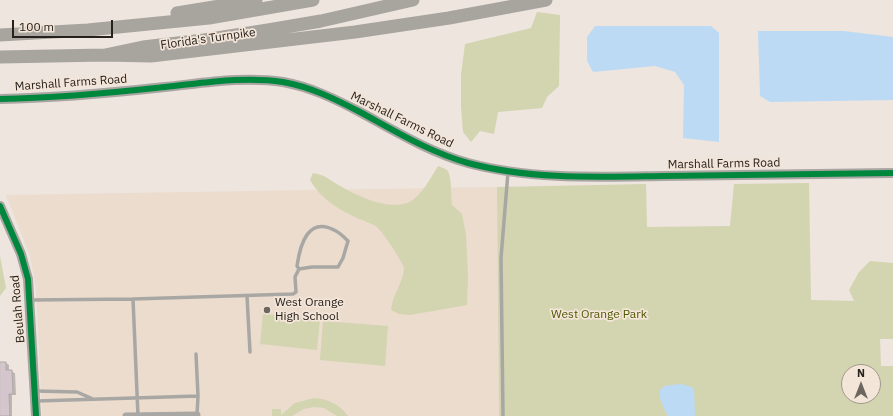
<!DOCTYPE html>
<style>
body{margin:0}
#map{position:relative;width:893px;height:416px;overflow:hidden;background:#ede5de;font-family:"IBM Plex Sans",sans-serif}
canvas{display:block}
.north{position:absolute;left:841px;top:364px;width:40px;height:40px;box-sizing:border-box;background:#f3e5d8;border:1px solid #a1978d;border-radius:50%;rotate:0deg;font-size:11px;font-weight:700;line-height:16px;text-align:center;color:#26211c}
.north::after{content:'';display:block;margin:auto;width:14px;height:18px;background:#6c6660;clip-path:polygon(50% 0,100% 100%,50% 72%,0 100%)}
.scale{position:absolute;left:12px;top:20px;width:101px;height:18px;box-sizing:border-box;border:2px solid #26211c;border-top:0;padding-left:5px;font-size:12px;line-height:14px;white-space:nowrap;color:#26211c;-webkit-text-stroke:3px #f3e5d8;paint-order:stroke}
</style>
<div id="map">
<canvas width="893" height="416"></canvas>
<div class="north">N</div>
<div class="scale">100 m</div>
</div>
<script>
const context = document.querySelector('canvas').getContext('2d');
context.lineJoin = 'round';
function fill(path, color) { context.fillStyle = color; context.fill(path, 'evenodd'); }
function strokePath(path, color, width, dash) { context.strokeStyle = color; context.lineWidth = width; context.lineCap = dash ? 'butt' : 'round'; context.setLineDash(dash || []); context.stroke(path); }
function write(font, color, halo, rows, align = 'center') {
  context.font = font + ' "IBM Plex Sans",sans-serif'; context.lineWidth = 3.5; context.setLineDash([]); context.textBaseline = 'middle'; context.strokeStyle = halo; context.fillStyle = color; for (const [text, x, y, turn = 0] of rows) {
    context.save(); context.translate(x, y); context.rotate((+turn || 0) * Math.PI / 180); context.textAlign = isNaN(turn) ? turn : align; if (halo) context.strokeText(text, 0, 0); context.fillText(text, 0, 0); context.restore();
  }
}
fill(new Path2D(`
 M 497,187 L 499,416 L 42,416 L 36,289 L 30,256 L 6,195 Z`), '#ebdcce');
fill(new Path2D(`
 M 537,12 L 560,15 L 559,86 L 547,97 L 542,108 L 498,112 L 494,134 L 480,131 L 471,142 L 463,132 L 461,107 L 461,75 L 465,44 L 531,28 Z
 M 438,166 C 440,167 445,168 447,170 C 452,175 451,197 452,205 L 462,214 L 466,235 L 468,275 L 467,305 L 410,315 L 399,314 L 391,310 C 392,296 404,281 404,268 C 403,262 382,231 377,227 C 372,223 363,221 357,218 C 339,210 320,198 310,180 L 313,173 C 326,175 329,180 340,186 C 358,196 386,210 407,203 C 419,200 432,176 438,166 Z
 M 809,183 L 811,300 L 854,301 L 849,290 L 859,272 L 870,261 L 893,263 L 893,339 L 880,339 L 881,366 L 893,366 L 893,416 L 499,416 L 497,187 L 646,184 L 647,227 L 730,226 L 734,184 ZM 849,372 L 873,372 L 873,396 L 849,396 Z
 M 0,256 L 6,288 L 0,296 Z
 M 263,314 L 320,319 L 317,350 L 260,344 Z
 M 323,321 L 388,326 L 385,366 L 320,360 Z
 M 314,398 C 328,399 339,404 348,416 L 337,416 L 324,408 L 314,407 L 304,409 L 292,416 L 272,416 L 272,409 L 281,409 L 281,415 L 295,403 Z`), '#d3d4b0');
fill(new Path2D(`
 M 595,26 L 711,26 L 719,33 L 719,142 L 683,138 L 684,85 L 675,72 L 655,66 L 593,72 L 587,61 L 587,37 Z
 M 758,31 L 844,31 L 893,37 L 893,100 L 770,102 L 760,96 Z
 M 682,384 L 694,388 L 695,416 L 668,416 C 665,410 654,391 663,387 C 668,384 677,385 682,384 Z`), '#bddaf4');
fill(new Path2D(`
 M 0,363 L 6,363 L 9,365 L 9,371 L 15,373 L 16,395 L 12,395 L 12,416 L 0,416 Z`), '#0003');
const building = new Path2D(`
 M 0,362 L 6,362 L 6,370 L 12,370 L 13,394 L 9,394 L 10,416 L 0,416 Z`);
fill(building, '#d4c6cc');
strokePath(building, '#aea8a7', 1);
strokePath(new Path2D(`
 M 247,296 L 250,352
 M 133,299 L 138,416
 M 31,300 L 133,299 L 293,294 L 296,292 L 295,277 L 299,269 L 312,267 L 338,267 L 343,258 L 348,241 C 344,237 340,233 336,231 C 308,215 300,245 297,266 L 299,269
 M 196,354 L 198,396 L 197,415
 M 36,391 L 77,392 L 93,399
 M 37,401 L 198,396
 M 503,416 L 501,258 L 508,172`), '#a9a7a4', 3.5);
strokePath(new Path2D(`
 M 126,416 L 197,415`), '#a9a7a4', 7);
strokePath(new Path2D(`
 M 0,99 C 55,98 110,93 165,87 C 204,83 244,76 283,82 C 311,87 335,99 360,112 C 395,131 429,152 468,163 C 531,180 599,177 664,176 C 740,175 817,174 893,173
 M 0,206 L 21,254 L 28,279 L 36,416`), '#a9a5a2', 10);
strokePath(new Path2D(`
 M 177,13 L 256,0
 M 0,35 L 88,30 L 209,18 L 313,0
 M 105,55 L 151,56 L 355,32 L 449,18 L 546,0
 M 0,57 L 105,55 L 143,47 L 204,40 L 268,30 L 321,21 L 413,0`), '#a8a49e', 13);
strokePath(new Path2D(`
 M 0,99 C 55,98 110,93 165,87 C 204,83 244,76 283,82 C 311,87 335,99 360,112 C 395,131 429,152 468,163 C 531,180 599,177 664,176 C 740,175 817,174 893,173
 M 0,206 L 21,254 L 28,279 L 36,416`), '#00873e', 6);
for (const [x, y, r, color] of [
 [267,310,4,"#6c6660"]
]) { const dot = new Path2D(); dot.arc(x, y, r, 0, 2 * Math.PI); context.fillStyle = color; context.fill(dot); strokePath(dot, '#f3e5d8', 1.5); }
write('12px', '#26211c', '#f3e5d8', [
 ["Florida's Turnpike",208,39,-8],
 ["Marshall Farms Road",71,83,-4],
 ["Marshall Farms Road",402,120,26],
 ["Marshall Farms Road",724,164,-1],
 ["Beulah Road",18,309,-95]
]);
write('12px', '#26211c', '#f3e5d8', [
 ["West Orange",275,303],
 ["High School",275,317]
], 'left');
write('12px', '#505804', '#f3e5d8', [
 ["West Orange Park",599,315]
]);
</script>
